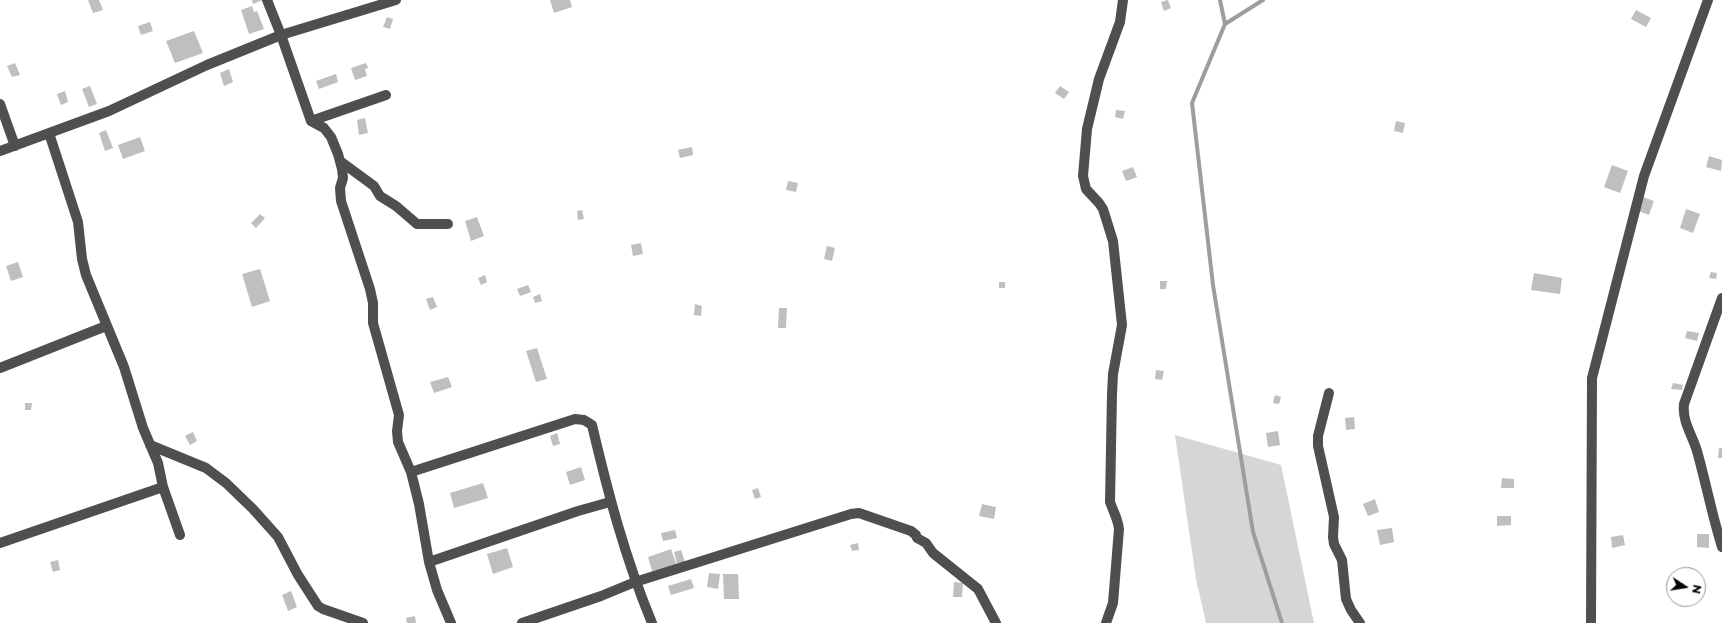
<!DOCTYPE html>
<style>
body{margin:0}
#map{position:relative;width:1722px;height:623px;overflow:hidden;background:#fff;font-family:Montserrat,sans-serif}
canvas{display:block}
.north{position:absolute;left:1666px;top:567px;width:40px;height:40px;box-sizing:border-box;background:#fff;border:1px solid #999;border-radius:50%;rotate:102deg;font-size:11px;font-weight:700;line-height:16px;text-align:center;color:#000}
.north::after{content:'';display:block;margin:auto;width:14px;height:18px;background:#000;clip-path:polygon(50% 0,100% 100%,50% 72%,0 100%)}
</style>
<div id="map">
<canvas width="1722" height="623"></canvas>
<div class="north">N</div>
</div>
<script>
const context = document.querySelector('canvas').getContext('2d');
context.lineJoin = 'round';
function fill(path, color) { context.fillStyle = color; context.fill(path, 'evenodd'); }
function strokePath(path, color, width, dash) { context.strokeStyle = color; context.lineWidth = width; context.lineCap = dash ? 'butt' : 'round'; context.setLineDash(dash || []); context.stroke(path); }
fill(new Path2D(`
 M 1175,435 L 1281,465 L 1314,623 L 1206,623 L 1196,579 Z`), '#d6d6d6');
strokePath(new Path2D(`
 M 1220,0 L 1225,24
 M 1263,0 L 1225,24 L 1192,103 L 1213,285 L 1253,532 L 1282,623`), '#9d9d9d', 4);
fill(new Path2D(`
 M 88,0 L 99,0 L 103,10 L 93,13 Z
 M 252,0 L 263,0 L 253,4 Z
 M 550,0 L 570,0 L 572,7 L 554,13 Z
 M 1168,0 L 1171,8 L 1164,11 L 1161,2 Z
 M 252,6 L 254,12 L 257,11 L 264,29 L 249,34 L 241,10 Z
 M 1636,10 L 1651,18 L 1646,27 L 1631,19 Z
 M 387,17 L 393,19 L 390,29 L 383,27 Z
 M 150,22 L 153,31 L 141,35 L 138,26 Z
 M 194,31 L 203,53 L 175,63 L 166,41 Z
 M 15,63 L 20,75 L 12,77 L 7,66 Z
 M 366,63 L 368,68 L 365,69 L 367,76 L 355,80 L 351,68 Z
 M 229,69 L 233,82 L 224,86 L 220,73 Z
 M 336,74 L 338,82 L 319,89 L 316,81 Z
 M 90,86 L 97,104 L 89,107 L 82,89 Z
 M 1060,86 L 1069,92 L 1064,99 L 1055,93 Z
 M 65,91 L 68,102 L 61,105 L 57,94 Z
 M 1116,110 L 1125,111 L 1123,119 L 1115,117 Z
 M 365,118 L 368,133 L 359,135 L 357,120 Z
 M 1396,121 L 1405,123 L 1403,133 L 1394,131 Z
 M 106,130 L 113,148 L 105,151 L 99,133 Z
 M 140,137 L 145,151 L 123,159 L 118,145 Z
 M 692,147 L 693,155 L 680,158 L 678,150 Z
 M 1709,156 L 1722,160 L 1721,171 L 1706,167 Z
 M 1612,165 L 1628,171 L 1620,193 L 1604,187 Z
 M 1133,167 L 1137,177 L 1126,181 L 1122,171 Z
 M 788,181 L 798,183 L 796,192 L 786,190 Z
 M 1643,197 L 1654,201 L 1649,215 L 1638,211 Z
 M 1686,209 L 1700,214 L 1693,233 L 1680,228 Z
 M 582,210 L 584,219 L 578,220 L 577,211 Z
 M 260,214 L 265,218 L 256,228 L 251,223 Z
 M 477,217 L 484,236 L 471,241 L 465,221 Z
 M 641,243 L 643,254 L 633,256 L 631,245 Z
 M 827,246 L 835,248 L 832,261 L 824,259 Z
 M 18,262 L 23,277 L 11,281 L 6,266 Z
 M 260,269 L 270,301 L 252,307 L 242,274 Z
 M 1711,272 L 1717,273 L 1716,279 L 1709,278 Z
 M 1534,273 L 1562,278 L 1560,294 L 1531,290 Z
 M 485,275 L 487,282 L 481,285 L 478,278 Z
 M 1160,281 L 1167,281 L 1166,289 L 1160,289 Z
 M 999,282 L 1005,282 L 1005,288 L 999,288 Z
 M 528,285 L 531,292 L 520,296 L 517,289 Z
 M 540,294 L 542,301 L 535,303 L 533,297 Z
 M 433,297 L 437,307 L 430,310 L 426,299 Z
 M 695,304 L 702,306 L 701,316 L 694,315 Z
 M 779,308 L 787,308 L 786,328 L 778,328 Z
 M 1687,331 L 1699,333 L 1697,341 L 1685,338 Z
 M 537,348 L 547,379 L 536,382 L 526,351 Z
 M 1156,370 L 1164,371 L 1162,380 L 1155,379 Z
 M 448,377 L 452,387 L 434,393 L 430,382 Z
 M 1673,383 L 1683,385 L 1682,390 L 1671,389 Z
 M 1275,395 L 1281,397 L 1279,404 L 1273,403 Z
 M 25,403 L 32,403 L 31,410 L 25,410 Z
 M 1354,417 L 1355,429 L 1346,430 L 1345,418 Z
 M 1278,431 L 1280,445 L 1268,447 L 1266,433 Z
 M 193,432 L 197,441 L 190,445 L 185,436 Z
 M 557,433 L 560,444 L 553,446 L 550,436 Z
 M 1719,448 L 1722,448 L 1722,458 L 1718,458 Z
 M 581,467 L 585,480 L 570,485 L 566,472 Z
 M 1502,478 L 1514,479 L 1514,488 L 1501,488 Z
 M 483,483 L 488,498 L 454,508 L 450,493 Z
 M 758,488 L 761,497 L 755,499 L 752,490 Z
 M 1375,499 L 1379,512 L 1368,516 L 1363,504 Z
 M 982,504 L 996,507 L 994,519 L 979,516 Z
 M 1497,516 L 1511,516 L 1511,525 L 1497,526 Z
 M 1392,528 L 1394,542 L 1380,545 L 1377,530 Z
 M 675,530 L 677,538 L 663,541 L 661,533 Z
 M 1697,534 L 1709,534 L 1709,548 L 1697,547 Z
 M 1623,535 L 1625,545 L 1612,548 L 1611,537 Z
 M 858,543 L 859,550 L 852,551 L 850,545 Z
 M 507,548 L 513,567 L 493,574 L 487,554 Z
 M 671,549 L 677,566 L 656,572 L 656,570 L 652,571 L 648,557 Z
 M 681,550 L 685,562 L 677,564 L 674,552 Z
 M 58,560 L 60,570 L 53,572 L 50,562 Z
 M 709,573 L 720,574 L 718,589 L 707,587 Z
 M 723,574 L 738,574 L 739,599 L 724,599 Z
 M 691,579 L 694,588 L 671,595 L 668,586 Z
 M 954,582 L 963,583 L 962,597 L 953,597 Z
 M 291,591 L 297,607 L 288,611 L 282,595 Z
 M 415,616 L 416,623 L 407,623 L 406,618 Z`), '#bfbfbf');
strokePath(new Path2D(`
 M 267,0 L 281,35 L 311,121 L 324,128 L 331,137 L 338,154 L 342,169 L 343,178 L 340,188 L 341,201 L 370,289 L 373,303 L 373,323 L 399,415 L 397,431 L 398,442 L 411,472 L 419,504 L 429,562 L 437,590 L 451,623
 M 0,104 L 15,146
 M 311,121 L 386,95
 M 49,133 L 78,222 L 82,259 L 86,275 L 124,367 L 143,428 L 158,463 L 163,487 L 180,535
 M 0,151 L 109,111 L 207,65 L 281,35 L 396,0
 M 340,161 L 374,186 L 380,196 L 396,206 L 417,224 L 448,224
 M 1722,298 L 1684,404 C 1682,422 1692,434 1697,451 C 1706,483 1712,515 1722,547
 M 0,368 L 106,326
 M 1329,393 L 1318,436 L 1318,446 L 1334,517 L 1333,537 L 1334,544 L 1342,560 L 1346,599 L 1351,610 L 1360,623
 M 150,445 L 206,468 L 226,483 L 253,509 L 278,537 L 298,575 L 318,606 L 323,609 L 363,623
 M 411,472 L 575,419 L 584,420 L 592,425 C 608,493 625,558 652,623
 M 0,543 L 163,487
 M 429,562 L 578,511 L 610,502
 M 522,623 L 601,596 L 635,582 L 851,514 L 859,513 L 911,531 L 916,535 L 917,538 L 926,543 L 933,553 L 978,589 L 996,623
 M 1106,623 L 1113,603 L 1119,529 C 1118,519 1113,511 1110,502 L 1112,394 L 1113,374 L 1122,325 L 1113,241 L 1103,209 L 1099,203 L 1086,189 L 1083,176 L 1087,129 L 1099,79 L 1120,22 L 1123,0
 M 1591,623 L 1592,378 L 1644,176 L 1708,0`), '#4f4f4f', 10);
</script>
